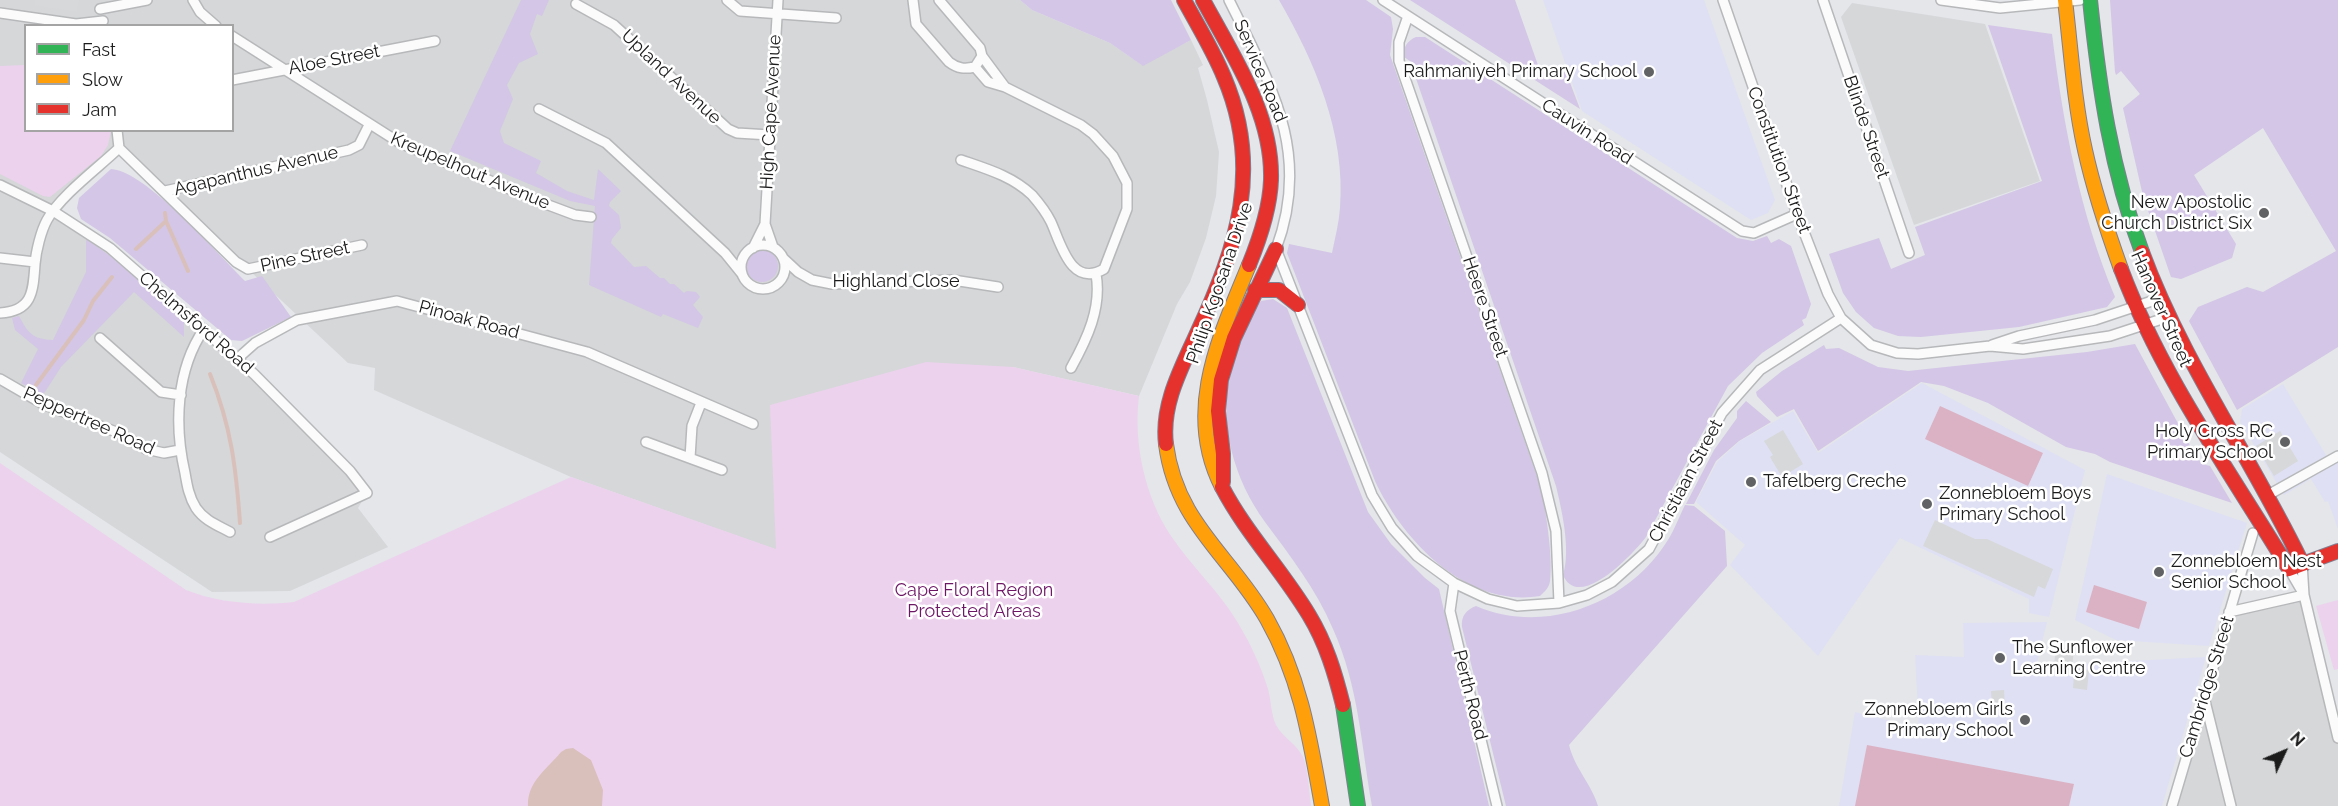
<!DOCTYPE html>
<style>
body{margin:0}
#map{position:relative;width:2338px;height:806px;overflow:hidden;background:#e4e6ea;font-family:Raleway,sans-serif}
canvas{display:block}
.legend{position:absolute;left:24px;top:24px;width:210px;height:108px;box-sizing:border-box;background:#fff;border:2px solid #a4a4a4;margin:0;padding:8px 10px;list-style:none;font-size:18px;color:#1b1b1b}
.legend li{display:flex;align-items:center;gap:12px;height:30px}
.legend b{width:30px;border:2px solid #a4a4a4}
.north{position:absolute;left:2254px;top:722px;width:60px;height:60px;-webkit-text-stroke:4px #fff;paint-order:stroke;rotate:46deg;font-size:16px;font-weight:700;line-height:24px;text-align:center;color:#1b1b1b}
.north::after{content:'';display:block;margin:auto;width:21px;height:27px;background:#1b1b1b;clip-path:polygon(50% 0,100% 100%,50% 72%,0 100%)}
</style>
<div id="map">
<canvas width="2338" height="806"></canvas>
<ul class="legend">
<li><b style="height:8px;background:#30b455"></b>Fast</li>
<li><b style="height:8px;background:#ff9f0a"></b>Slow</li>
<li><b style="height:8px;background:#e5322d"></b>Jam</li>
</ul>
<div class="north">N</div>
</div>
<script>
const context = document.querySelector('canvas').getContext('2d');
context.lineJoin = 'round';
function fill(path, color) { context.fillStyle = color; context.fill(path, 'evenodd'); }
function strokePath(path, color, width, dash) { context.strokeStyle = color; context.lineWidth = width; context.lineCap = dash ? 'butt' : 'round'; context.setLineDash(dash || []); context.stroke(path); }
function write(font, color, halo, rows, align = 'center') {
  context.font = font + ' Raleway,sans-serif'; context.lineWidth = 5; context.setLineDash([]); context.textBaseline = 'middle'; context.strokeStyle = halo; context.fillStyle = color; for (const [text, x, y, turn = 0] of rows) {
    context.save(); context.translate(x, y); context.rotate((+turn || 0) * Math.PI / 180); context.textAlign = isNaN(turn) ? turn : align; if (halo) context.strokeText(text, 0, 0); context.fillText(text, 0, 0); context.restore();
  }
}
fill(new Path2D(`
 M 0,0 L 1020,0 L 1032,10 L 1110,43 L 1142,65 L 1191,40 L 1203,65 L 1198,68 L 1207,100 L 1219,152 L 1216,196 L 1206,238 L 1190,282 L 1177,304 L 1139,396 L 1013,367 L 777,550 L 571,477 L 374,390 L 375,368 L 348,363 L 119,148 L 54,210 L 110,248 L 204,329 L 367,493 L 358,508 L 388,547 L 290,591 L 212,592 L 0,452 ZM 26,26 L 232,26 L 232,130 L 26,130 Z
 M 1852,3 L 1985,24 L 2040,181 L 1914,225 L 1841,17 Z
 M 2304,595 L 2338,738 L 2338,806 L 2172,806 L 2229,612 Z`), '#d5d7d9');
fill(new Path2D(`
 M 1543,0 L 1704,0 L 1775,200 L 1768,213 L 1751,220 L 1582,111 Z
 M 1922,383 L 2085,470 L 2049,617 L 2029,613 L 2029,599 L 1900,538 L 1818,656 L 1730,565 L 1745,545 L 1696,502 L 1717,462 L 1740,441 L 1793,411 L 1818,453 Z
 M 2283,384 L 2332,465 L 2338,462 L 2338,529 L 2328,501 L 2325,502 L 2311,479 L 2284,495 L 2240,422 L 2242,409 Z
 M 2107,474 L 2247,523 L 2209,646 L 2116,640 L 2075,620 Z
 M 2047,622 L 2036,666 L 2206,657 L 2162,806 L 1839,806 L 1855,712 L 1919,728 L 1915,655 L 1964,657 L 1963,623 Z`), '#dfe0f3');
fill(new Path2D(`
 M 521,0 L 549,0 L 542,16 L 537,14 L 530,34 L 538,54 L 519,63 L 507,85 L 513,99 L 500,131 L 504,143 L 541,161 L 536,173 L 567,191 L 594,200 L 598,169 L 621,191 L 610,202 L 609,206 L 619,215 L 621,228 L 612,239 L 611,243 L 634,267 L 646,266 L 660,278 L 664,278 L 670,284 L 674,284 L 684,293 L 687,291 L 696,292 L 700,297 L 693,305 L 703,317 L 698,328 L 663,314 L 661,317 L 589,285 L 595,206 L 570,201 L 450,151 Z
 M 1020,0 L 1171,0 L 1191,40 L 1143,66 L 1110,43 L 1032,10 Z
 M 1279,0 L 1366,0 L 1391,17 L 1393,29 L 1390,55 L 1542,491 C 1546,515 1553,556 1550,581 C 1549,588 1545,591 1540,596 C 1467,608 1403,541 1375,481 L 1287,253 L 1289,244 L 1332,253 C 1335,238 1339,223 1340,208 C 1346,134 1315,62 1279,0 Z
 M 1410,0 L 1515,0 L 1539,68 L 1566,72 L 1580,109 Z
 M 2110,0 L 2338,0 L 2338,347 L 2237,410 L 2189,321 L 2198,307 L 2247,287 L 2263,292 L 2336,251 L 2263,128 L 2194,175 L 2236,244 L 2232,258 L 2181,279 L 2171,277 L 2143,196 L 2123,108 L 2140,94 L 2121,71 L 2116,75 L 2115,72 Z
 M 1988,25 L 2052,34 C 2063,124 2080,213 2115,297 L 2107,307 L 2019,327 L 1921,337 L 1898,336 L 1874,328 L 1856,312 L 1843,293 L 1829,254 L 1879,238 L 1891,269 L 1925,255 L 1915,227 L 2042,181 Z
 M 1416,37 L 1425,37 L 1737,238 L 1753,241 L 1767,236 L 1771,243 L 1779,239 L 1791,246 L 1811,304 L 1806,318 L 1802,320 L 1804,325 L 1762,353 L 1728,386 L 1646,537 C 1633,554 1579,612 1563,575 C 1571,550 1562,511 1556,486 L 1410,61 L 1404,57 C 1403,47 1407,41 1416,37 Z
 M 111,169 C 146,171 218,254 245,281 L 262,276 L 291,317 L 242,341 L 231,340 L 110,238 L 81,219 L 77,208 L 79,198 Z
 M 86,239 L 113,258 L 179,315 L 184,322 L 184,337 L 134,292 L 61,367 L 43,395 L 21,383 L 38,349 L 15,330 L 12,318 L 19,316 C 28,333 32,339 53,340 L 86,272 Z
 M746 266a16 16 0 1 1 32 0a16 16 0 1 1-32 0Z
 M 1273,299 L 1287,308 L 1368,512 L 1391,544 L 1425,578 L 1439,589 L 1489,806 L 1372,806 C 1361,744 1359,687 1333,629 C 1316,589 1291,557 1265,522 C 1234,479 1218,424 1231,372 C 1236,348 1248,326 1258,304 L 1261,301 Z
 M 2135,344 L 2194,453 L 2202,464 L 2210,466 L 2232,503 L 2110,462 L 2095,454 L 2066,447 L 1988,403 L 1944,386 L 1921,382 L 1818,451 L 1794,409 L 1777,417 L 1757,396 L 1756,392 L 1782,371 L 1824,345 L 1826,349 L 1839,348 L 1878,367 L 1908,371 L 2087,352 Z
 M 1746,401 L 1771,422 L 1739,441 L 1716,461 L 1694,504 L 1686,504 L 1714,450 L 1737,418 L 1737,411 Z
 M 1685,505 L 1694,506 L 1725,531 L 1727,566 L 1569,745 C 1575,769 1591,783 1598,806 L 1506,806 L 1462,627 C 1461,616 1466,610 1476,606 C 1543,635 1624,605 1664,546 C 1673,534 1678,519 1685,505 Z`), '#d4c6e6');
fill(new Path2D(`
 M 25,65 L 26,130 L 111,131 L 108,145 L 101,156 L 50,197 L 43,196 L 0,174 L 0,66 Z
 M 926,362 L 1013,367 L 1139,396 C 1133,443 1145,497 1171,536 C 1192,567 1219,591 1238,623 C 1250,643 1261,666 1268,689 C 1271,700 1271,715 1276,725 C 1282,737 1297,744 1303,757 C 1308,769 1309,792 1311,806 L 0,806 L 0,463 L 186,590 C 219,603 258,606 294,602 L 571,477 L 776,549 L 770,405 Z
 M 2338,600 L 2338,669 L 2334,670 L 2316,606 Z`), '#ecd2ed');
fill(new Path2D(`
 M 1940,406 L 2043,453 L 2028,486 L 1925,439 Z
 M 2094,585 L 2147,602 L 2139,629 L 2086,612 Z
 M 1867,745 L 2074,784 L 2069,806 L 1855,806 Z`), '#dbb2c4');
fill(new Path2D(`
 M 35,0 L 79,0 L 77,12 L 34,5 Z
 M 1783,430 L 1803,464 L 1782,477 L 1770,457 L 1773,455 L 1764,441 Z
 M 2280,431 L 2298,461 L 2274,476 L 2256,446 Z
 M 1935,520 L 1975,539 L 1987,539 L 2053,569 L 2045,589 L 2038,586 L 2034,597 L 1923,546 Z
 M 2056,647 L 2074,649 L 2072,668 L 2089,670 L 2087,690 L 2073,688 L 2074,675 L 2053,673 Z
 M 2004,690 L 2005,707 L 1992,708 L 1991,691 Z`), '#d7d8da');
fill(new Path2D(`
 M 573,748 L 591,760 L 603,790 L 602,806 L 528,806 C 527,782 547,769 561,752 L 566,749 Z`), '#dac0ba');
strokePath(new Path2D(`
 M 165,213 L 166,221 L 188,271
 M 136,249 L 166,221
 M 210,374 C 231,426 236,467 240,523
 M 36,385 L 84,320 L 93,301 L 112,277`), '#dac0ba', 4);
const street = new Path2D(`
 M 193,0 L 200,12 L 216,26
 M 727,0 L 740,11 L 836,18
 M 913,0 L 916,24 L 949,62 C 958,69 965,69 975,67 L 982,56 L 980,48 L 939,0
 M 1229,0 C 1271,85 1312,153 1276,249 L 1372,495 L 1392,528 L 1417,556 L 1454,583 L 1488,599 L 1517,606 L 1559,603 L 1587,595 L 1612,582 L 1649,549 L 1722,413 L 1760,370 L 1841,318
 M 1383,0 L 1742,231 L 1754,233 L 1797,214
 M 1723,0 L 1797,214 L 1828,294 L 1841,318 L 1871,345 L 1897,353 L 1918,354 L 1990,346 L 2023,349 L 2110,336 L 2168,317
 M 1823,0 L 1909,253
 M 1941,0 L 2000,8 L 2080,0
 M 576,4 L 614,25 L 728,129 L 737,133 L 770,135
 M 100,9 L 147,0
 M 0,13 L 76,24 L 103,21
 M 1408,16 L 1399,42 L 1399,61 L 1542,473 L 1556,531 L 1559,603
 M 232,36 L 400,143 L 543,203 L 575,215 L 591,217
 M 982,56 L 1005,87
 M 232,80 L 435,41
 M 539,109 L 606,143 L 725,253 L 742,274
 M 117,130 L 119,148 L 236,262 L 248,269 L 362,245
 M 961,160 C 987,169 1012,176 1032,195 C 1039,203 1046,212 1051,222 C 1061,244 1071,288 1104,269 L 1127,209 L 1127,183 L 1113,156 L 1093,134 L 1081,125 L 1005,87 L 988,82 L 975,67
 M 0,185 L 53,211 L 110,248 L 254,374 L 350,471 L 367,493 L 270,537
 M 165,191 L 349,150 L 359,145 L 369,125
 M741 267a22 22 0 1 1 44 0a22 22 0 1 1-44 0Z
 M 773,247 L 765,224 L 778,0
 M 753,248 L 765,224
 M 0,258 L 35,262
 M 784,259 L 798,272 L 812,280 L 832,284 L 953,280 L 998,287
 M 0,313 C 33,311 33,291 35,264 C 36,251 41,231 47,220 C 60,196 98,168 119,148
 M 204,329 C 176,370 174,425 185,473 C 187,485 189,497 196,508 C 204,520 217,525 230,532
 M 100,338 L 161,392 L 181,395
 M 1992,345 L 2019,336 L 2095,320 L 2161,298
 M 237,359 L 255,343 L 297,320 L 397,301 L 587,352 L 753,424
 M 1071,368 C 1087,339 1102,308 1096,274
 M 0,379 L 45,405 L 119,433 L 146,449 L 164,453 L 180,450
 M 646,442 L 722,470
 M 690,458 L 692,426 L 701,403
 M 2268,495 L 2338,456
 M 2302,563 L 2304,595 L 2338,738
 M 2289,569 L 2303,593
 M 1454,583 L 1450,611 L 1497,806
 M 2229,612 L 2304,595
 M 2204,697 L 2231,806
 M 2172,806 L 2253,533`);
const fast = new Path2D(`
 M 2090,0 C 2099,87 2111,170 2142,252
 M 1343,705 L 1358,806`);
const slow = new Path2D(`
 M 2065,0 C 2071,50 2074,101 2085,150 C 2094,191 2107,230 2121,269
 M 1166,444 C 1176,523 1231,556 1267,619 C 1301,679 1310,739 1322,806
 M 1222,487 C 1183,411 1220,336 1249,265`);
const jam = new Path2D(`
 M 1203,0 C 1233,56 1273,114 1271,180 C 1270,209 1260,238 1249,265
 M 2142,252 C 2183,363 2251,457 2302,563
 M 2121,269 C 2162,378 2229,470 2289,569 L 2338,551
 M 1255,290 L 1279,290 L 1298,305
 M 1166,444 C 1161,404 1182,367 1198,331 C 1237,247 1263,168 1224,77 C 1213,50 1198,26 1184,0
 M 1223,482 L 1223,454 L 1218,411 L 1221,380 L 1234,338 L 1276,249
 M 1222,487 C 1246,533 1282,570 1309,615 C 1326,643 1335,673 1343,705`);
strokePath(street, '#b7b8ba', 12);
strokePath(fast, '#807f91', 16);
strokePath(slow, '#807f91', 16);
strokePath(jam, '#807f91', 16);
strokePath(street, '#fbfbfc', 9);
strokePath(fast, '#30b455', 14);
strokePath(slow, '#ff9f0a', 14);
strokePath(jam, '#e5322d', 14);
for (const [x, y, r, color] of [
 [1649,72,6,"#616263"],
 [2264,213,6,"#616263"],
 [2285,442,6,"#616263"],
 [1751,482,6,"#616263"],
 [1927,504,6,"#616263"],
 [2159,572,6,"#616263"],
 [2000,658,6,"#616263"],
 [2025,720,6,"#616263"]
]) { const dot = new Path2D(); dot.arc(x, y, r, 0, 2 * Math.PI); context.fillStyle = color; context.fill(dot); strokePath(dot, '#fff', 2); }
write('18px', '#1b1b1b', '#fff', [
 ["Aloe Street",334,60,-11],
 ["Service Road",1260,71,67],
 ["Upland Avenue",671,77,43],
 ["High Cape Avenue",771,112,-87],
 ["Blinde Street",1866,127,71],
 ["Cauvin Road",1587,132,33],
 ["Constitution Street",1779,160,70],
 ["Agapanthus Avenue",256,171,-13],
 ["Kreupelhout Avenue",470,171,23],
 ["Pine Street",305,257,-12],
 ["Highland Close",896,282],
 ["Philip Kgosana Drive",1220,283,-71],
 ["Heere Street",1485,307,71],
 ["Hanover Street",2161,309,66],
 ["Pinoak Road",469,320,15],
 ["Chelmsford Road",196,323,41],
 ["Peppertree Road",89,421,24],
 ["Christiaan Street",1686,481,-62],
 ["Cambridge Street",2207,687,-73],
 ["Perth Road",1470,695,76]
]);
write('18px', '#1b1b1b', '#fff', [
 ["Rahmaniyeh Primary School",1637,72],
 ["New Apostolic",2252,203],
 ["Church District Six",2252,224],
 ["Holy Cross RC",2273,432],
 ["Primary School",2273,453],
 ["Tafelberg Creche",1763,482,"left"],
 ["Zonnebloem Boys",1939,494,"left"],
 ["Primary School",1939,515,"left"],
 ["Zonnebloem Nest",2171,562,"left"],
 ["Senior School",2171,583,"left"],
 ["The Sunflower",2012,648,"left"],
 ["Learning Centre",2012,669,"left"],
 ["Zonnebloem Girls",2013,710],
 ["Primary School",2013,731]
], 'right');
write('18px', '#6d1666', '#fff', [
 ["Cape Floral Region",974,591],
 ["Protected Areas",974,612]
]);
</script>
